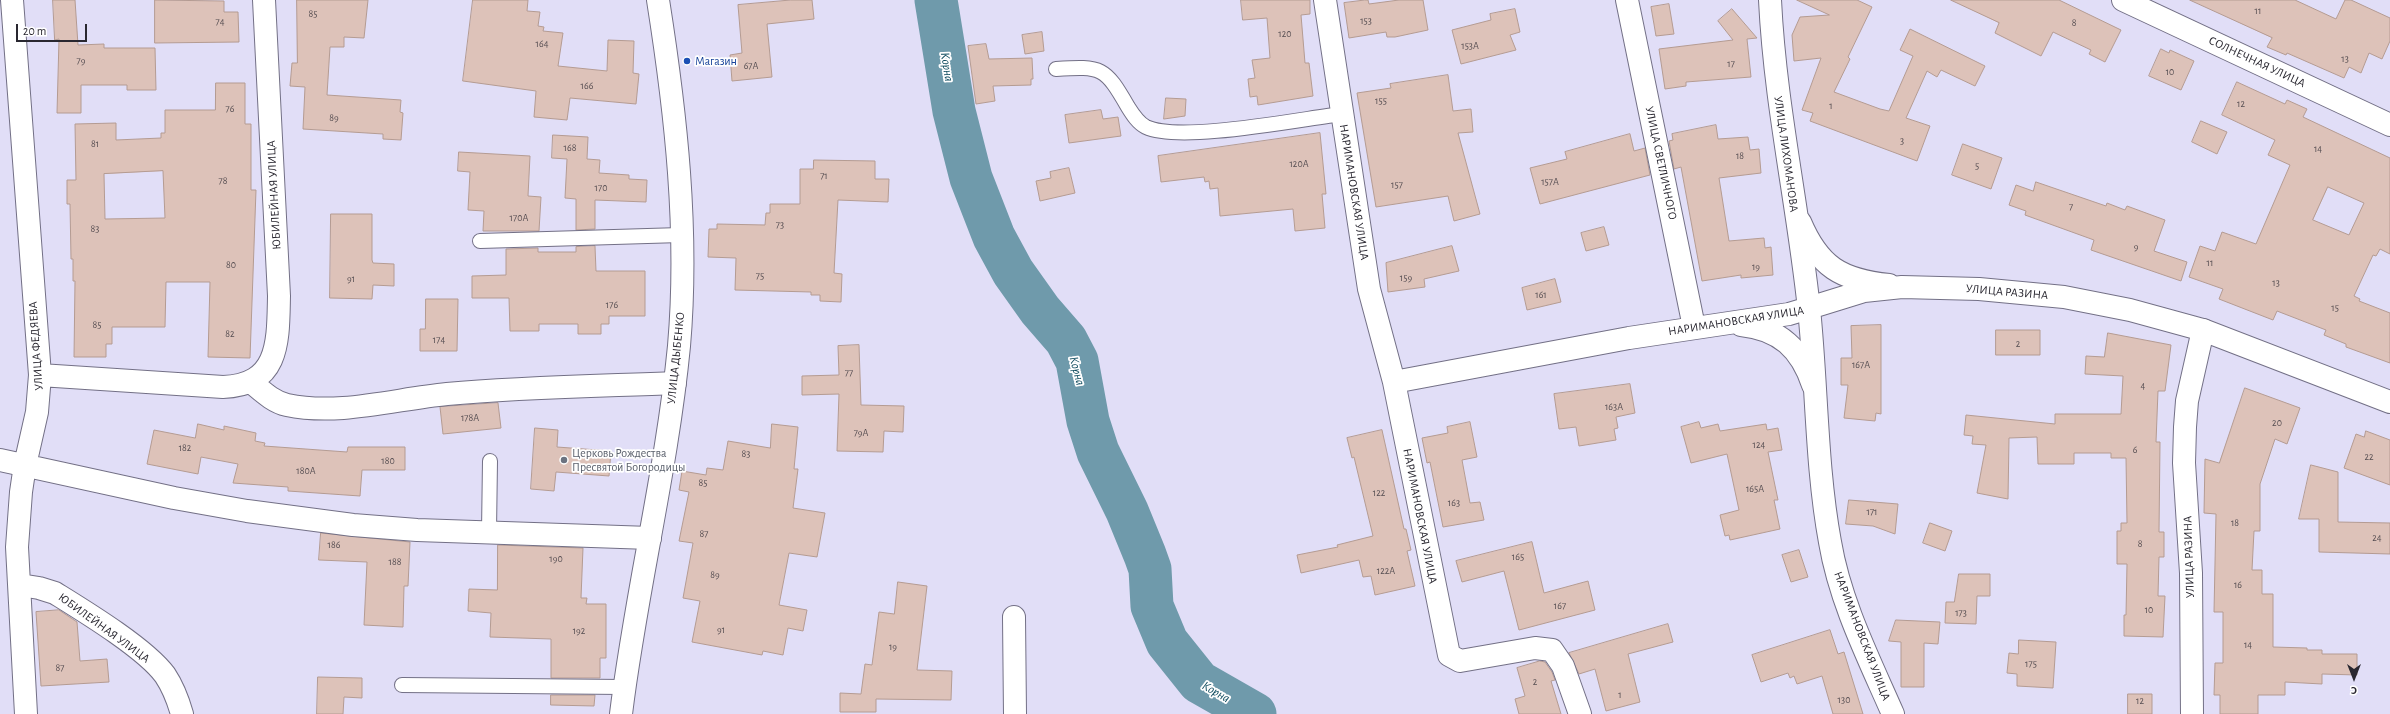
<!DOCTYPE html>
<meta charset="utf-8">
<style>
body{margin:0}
#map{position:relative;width:2390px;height:714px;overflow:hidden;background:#e1def7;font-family:"Alegreya Sans",sans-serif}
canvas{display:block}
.north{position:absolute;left:2334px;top:658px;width:40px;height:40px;-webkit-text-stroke:3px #fff;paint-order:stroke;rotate:180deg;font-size:11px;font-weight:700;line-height:16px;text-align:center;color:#292730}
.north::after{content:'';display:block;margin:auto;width:14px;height:18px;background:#292730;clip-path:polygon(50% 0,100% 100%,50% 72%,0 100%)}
.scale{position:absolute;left:16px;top:24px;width:71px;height:18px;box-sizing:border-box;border:2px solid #292730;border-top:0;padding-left:5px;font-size:12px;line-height:14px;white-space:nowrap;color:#292730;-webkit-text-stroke:3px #fff;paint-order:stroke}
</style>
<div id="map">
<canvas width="2390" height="714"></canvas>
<div class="north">С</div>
<div class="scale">20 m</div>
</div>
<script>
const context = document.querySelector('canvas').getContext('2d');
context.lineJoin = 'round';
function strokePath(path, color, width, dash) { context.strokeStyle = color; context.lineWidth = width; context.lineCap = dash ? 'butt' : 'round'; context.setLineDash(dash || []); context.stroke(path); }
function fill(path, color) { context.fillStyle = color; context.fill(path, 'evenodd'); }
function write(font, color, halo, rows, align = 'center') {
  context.font = font + ' "Alegreya Sans",sans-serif'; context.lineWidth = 3.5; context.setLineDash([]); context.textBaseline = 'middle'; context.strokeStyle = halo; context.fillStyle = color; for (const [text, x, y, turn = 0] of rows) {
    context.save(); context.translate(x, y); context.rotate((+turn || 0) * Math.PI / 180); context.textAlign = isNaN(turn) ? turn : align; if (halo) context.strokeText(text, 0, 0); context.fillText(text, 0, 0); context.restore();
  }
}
strokePath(new Path2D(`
 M 936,0 L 954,111 L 971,178 L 994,237 L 1013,272 L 1040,310 L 1066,340 L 1077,361 L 1088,421 L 1098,452 L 1127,511 L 1145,555 L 1150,569 L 1152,606 L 1167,642 L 1199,682 L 1255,714`), '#6f9aab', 43);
const building = new Path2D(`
 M 53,0 L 75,0 L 78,45 L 104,44 L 104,48 L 155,48 L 156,90 L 127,90 L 127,85 L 81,85 L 81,113 L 57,113 L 59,39 L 55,40 Z
 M 155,0 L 224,1 L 224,12 L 238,12 L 239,42 L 155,43 Z
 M 297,0 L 368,0 L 364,38 L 344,37 L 344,47 L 330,47 L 327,95 L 401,100 L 400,112 L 403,113 L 401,140 L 383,139 L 383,134 L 303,129 L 305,87 L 290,86 L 292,63 L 297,63 Z
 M 473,0 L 528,0 L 527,11 L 540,12 L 538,26 L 544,27 L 543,31 L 563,33 L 558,66 L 607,71 L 608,40 L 634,41 L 633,73 L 639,74 L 636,104 L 570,98 L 567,120 L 534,117 L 536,91 L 463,81 Z
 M 791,0 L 812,0 L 814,19 L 767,24 L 772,77 L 732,81 L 730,55 L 742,53 L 738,5 Z
 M 1241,0 L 1310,0 L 1310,14 L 1301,15 L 1305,63 L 1309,63 L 1313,96 L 1258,105 L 1257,96 L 1250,97 L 1248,79 L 1255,78 L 1252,60 L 1270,58 L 1267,18 L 1243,20 Z
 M 1365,0 L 1368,0 L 1369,4 L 1399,0 L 1423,0 L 1428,30 L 1395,37 L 1387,37 L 1386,32 L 1349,38 L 1344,3 Z
 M 1797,0 L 1857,0 L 1872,7 L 1848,57 L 1850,59 L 1834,92 L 1880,109 L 1889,111 L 1913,56 L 1900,50 L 1910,29 L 1985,66 L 1975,86 L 1941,70 L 1937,77 L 1927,71 L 1906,118 L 1930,126 L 1917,161 L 1810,121 L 1813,113 L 1802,110 L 1821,58 L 1794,61 L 1792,35 L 1800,17 L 1829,15 Z
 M 1951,0 L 2059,0 L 2121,30 L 2105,62 L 2089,54 L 2091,50 L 2053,32 L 2041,56 L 1995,33 L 1999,23 Z
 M 2190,0 L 2295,0 L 2336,19 L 2345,0 L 2351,0 L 2390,18 L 2390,41 L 2382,59 L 2369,53 L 2361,73 L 2349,67 L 2344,78 L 2287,53 L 2286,55 L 2267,47 L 2272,38 Z
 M 1669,4 L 1674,34 L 1656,36 L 1651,7 Z
 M 1515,9 L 1520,32 L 1510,35 L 1516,50 L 1461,64 L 1452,30 L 1491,20 L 1490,14 Z
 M 1732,9 L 1757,38 L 1747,39 L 1751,77 L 1686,82 L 1686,86 L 1665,89 L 1659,49 L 1733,40 L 1718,21 Z
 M 1042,32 L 1044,51 L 1025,54 L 1022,35 Z
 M 986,44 L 989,59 L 1032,58 L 1033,79 L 1031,79 L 1031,85 L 993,86 L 995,101 L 976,104 L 968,46 Z
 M 2161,49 L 2169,53 L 2170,50 L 2194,61 L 2181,90 L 2149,76 Z
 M 1448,75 L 1453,111 L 1471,109 L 1473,132 L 1458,133 L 1480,214 L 1454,221 L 1448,196 L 1376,207 L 1357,93 L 1391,88 L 1390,84 Z
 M 2237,82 L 2285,104 L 2287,100 L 2307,109 L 2303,117 L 2390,158 L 2390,254 L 2380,249 L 2376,256 L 2373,255 L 2354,296 L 2360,299 L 2359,301 L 2390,313 L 2390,363 L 2346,347 L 2346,344 L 2324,335 L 2326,330 L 2277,311 L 2273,320 L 2219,299 L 2223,289 L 2189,277 L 2200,246 L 2215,251 L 2222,232 L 2256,244 L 2290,165 L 2268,155 L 2275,140 L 2222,115 ZM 2328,187 L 2364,203 L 2349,235 L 2313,220 Z
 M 216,83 L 245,83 L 245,124 L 251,124 L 251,190 L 256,190 L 250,358 L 208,357 L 210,282 L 166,282 L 165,327 L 112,327 L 112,344 L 106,344 L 106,357 L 74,357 L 75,281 L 73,281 L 73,259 L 71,259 L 70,204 L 67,204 L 67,180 L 76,180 L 75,124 L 116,123 L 116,140 L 161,138 L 161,133 L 165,133 L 165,110 L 215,110 ZM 163,171 L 165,218 L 105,219 L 104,174 Z
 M 1166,98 L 1186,99 L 1185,116 L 1164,119 Z
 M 1101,110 L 1103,119 L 1118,117 L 1121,136 L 1069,143 L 1065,115 Z
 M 2201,121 L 2227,132 L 2217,154 L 2192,142 Z
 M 1716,125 L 1718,139 L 1748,137 L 1750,150 L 1759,149 L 1761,173 L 1719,178 L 1729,241 L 1764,238 L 1765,248 L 1771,247 L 1773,275 L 1741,278 L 1741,275 L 1702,281 L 1681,167 L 1674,169 L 1669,141 L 1673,140 L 1672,134 Z
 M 1320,133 L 1326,194 L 1322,194 L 1325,228 L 1295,231 L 1293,209 L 1220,216 L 1218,188 L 1210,189 L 1209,181 L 1205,182 L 1204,177 L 1161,182 L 1158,156 Z
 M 1630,134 L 1634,151 L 1645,148 L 1650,175 L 1540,204 L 1530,168 L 1567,159 L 1565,152 Z
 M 553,135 L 588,137 L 587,159 L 600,160 L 599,173 L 629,175 L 629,179 L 647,180 L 646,202 L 595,200 L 595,229 L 576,230 L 576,199 L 565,198 L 567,159 L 552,158 Z
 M 1963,144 L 2002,158 L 1991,189 L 1952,175 Z
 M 459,152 L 530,156 L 528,196 L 541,197 L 539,231 L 483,231 L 484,211 L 468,210 L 470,172 L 458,171 Z
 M 814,160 L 875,161 L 875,179 L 889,179 L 888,202 L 838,200 L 834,273 L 842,274 L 841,302 L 820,301 L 820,295 L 811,295 L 811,292 L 735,290 L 736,258 L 708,257 L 709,229 L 717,229 L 717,224 L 765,225 L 766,213 L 770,213 L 770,204 L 800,204 L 800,169 L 813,169 Z
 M 1069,168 L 1075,193 L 1040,201 L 1036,181 L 1051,178 L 1050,172 Z
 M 2036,182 L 2106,206 L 2107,203 L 2125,210 L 2127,206 L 2165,220 L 2154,251 L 2187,262 L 2181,281 L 2091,250 L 2094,240 L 2025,215 L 2026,211 L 2009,205 L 2016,185 L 2033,191 Z
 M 331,214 L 372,214 L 372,260 L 373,263 L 394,264 L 394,286 L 373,285 L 372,299 L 330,298 Z
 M 1604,227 L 1609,245 L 1586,251 L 1581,233 Z
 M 595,246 L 596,271 L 645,271 L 645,316 L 609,316 L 609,324 L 601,324 L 601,334 L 578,334 L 578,324 L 539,324 L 539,331 L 510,331 L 509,298 L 472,298 L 472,276 L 506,275 L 506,249 L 538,248 L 538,252 L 576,252 L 576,247 Z
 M 1452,246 L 1459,271 L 1424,279 L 1425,287 L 1388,292 L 1386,263 Z
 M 1555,279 L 1561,302 L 1527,310 L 1522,288 Z
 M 426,299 L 458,299 L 457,351 L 420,351 L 420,329 L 425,329 Z
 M 1881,325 L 1881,414 L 1876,413 L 1875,421 L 1844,418 L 1848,385 L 1841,385 L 1841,358 L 1852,358 L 1851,326 Z
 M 1996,330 L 2040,330 L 2040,355 L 1996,355 Z
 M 2108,333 L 2171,345 L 2165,391 L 2158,391 L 2156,442 L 2160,442 L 2159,532 L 2164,532 L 2164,557 L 2159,557 L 2158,596 L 2165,596 L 2163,637 L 2124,636 L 2124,615 L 2126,615 L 2127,564 L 2117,564 L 2117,531 L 2121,531 L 2121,523 L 2127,523 L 2126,458 L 2111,458 L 2111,453 L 2074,453 L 2074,464 L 2038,464 L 2037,437 L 2009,438 L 2008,499 L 1977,493 L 1986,445 L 1972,444 L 1973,436 L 1964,435 L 1966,415 L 2055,424 L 2055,414 L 2121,414 L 2123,376 L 2085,374 L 2086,356 L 2104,357 Z
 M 859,345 L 861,405 L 904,406 L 903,432 L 884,431 L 883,452 L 837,451 L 839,394 L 802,395 L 802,376 L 839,375 L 838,346 Z
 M 1630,384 L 1635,413 L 1616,417 L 1618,428 L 1614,429 L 1616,440 L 1579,446 L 1576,427 L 1559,429 L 1554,394 Z
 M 2245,388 L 2300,408 L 2287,444 L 2275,439 L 2260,484 L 2260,531 L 2254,531 L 2252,570 L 2262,570 L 2262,594 L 2273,594 L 2273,647 L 2307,648 L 2307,650 L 2322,650 L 2322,654 L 2357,654 L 2357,675 L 2322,674 L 2322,684 L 2285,682 L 2285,695 L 2258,695 L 2258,714 L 2220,714 L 2220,695 L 2214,695 L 2215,663 L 2223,663 L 2223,612 L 2214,612 L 2216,514 L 2204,513 L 2205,459 L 2219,463 Z
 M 498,403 L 501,428 L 443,434 L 440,407 Z
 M 1470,422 L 1477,457 L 1462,460 L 1470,503 L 1480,502 L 1484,520 L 1443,527 L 1430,462 L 1427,463 L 1422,438 L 1448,433 L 1447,427 Z
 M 1699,422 L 1701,428 L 1718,424 L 1720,431 L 1766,424 L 1767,430 L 1778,428 L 1782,450 L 1768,452 L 1778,500 L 1774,500 L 1780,529 L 1730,540 L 1729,535 L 1725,536 L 1720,515 L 1739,510 L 1727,454 L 1691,463 L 1681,427 Z
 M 198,424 L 224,430 L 224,426 L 256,433 L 255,441 L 265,443 L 264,446 L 347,452 L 348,447 L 405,447 L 405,470 L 362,470 L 360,496 L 288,491 L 288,487 L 233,483 L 238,464 L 201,457 L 198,474 L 147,464 L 154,430 L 195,438 Z
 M 772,424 L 798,427 L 794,469 L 798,469 L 793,508 L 825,513 L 817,557 L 789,553 L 779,605 L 807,610 L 803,631 L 788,628 L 783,655 L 763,651 L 762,655 L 692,642 L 700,601 L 683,598 L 693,543 L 679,541 L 689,492 L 679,490 L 682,471 L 706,475 L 707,468 L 723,470 L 728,441 L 770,448 Z
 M 535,428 L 558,430 L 557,447 L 611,451 L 609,476 L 556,472 L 554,491 L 531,489 Z
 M 1382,430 L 1404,529 L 1406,529 L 1411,550 L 1407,551 L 1415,586 L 1375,595 L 1371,576 L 1363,577 L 1359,560 L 1301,573 L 1297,555 L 1338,547 L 1337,545 L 1373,536 L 1354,457 L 1352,458 L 1347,438 Z
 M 2366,431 L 2390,440 L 2390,485 L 2344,468 L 2356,434 L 2364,437 Z
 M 2311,465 L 2338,472 L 2338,522 L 2390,523 L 2390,554 L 2319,552 L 2319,519 L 2299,519 Z
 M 1849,500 L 1898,504 L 1895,534 L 1873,526 L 1846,524 Z
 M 1930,523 L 1952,531 L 1945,551 L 1923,543 Z
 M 321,533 L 410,542 L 408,586 L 404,586 L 403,627 L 364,625 L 367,562 L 319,560 Z
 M 1532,542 L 1544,593 L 1588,581 L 1595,610 L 1519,630 L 1504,571 L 1462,582 L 1456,561 Z
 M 498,545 L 583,548 L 581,598 L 587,598 L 586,604 L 606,604 L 606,658 L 600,658 L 600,678 L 551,678 L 551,639 L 490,637 L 491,613 L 468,611 L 469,589 L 497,590 Z
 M 1799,550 L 1808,577 L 1791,582 L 1782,555 Z
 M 1959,574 L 1990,574 L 1990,596 L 1977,596 L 1976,624 L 1945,623 L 1946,602 L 1954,602 Z
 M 898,582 L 927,586 L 917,670 L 952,671 L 951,700 L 876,699 L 876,712 L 840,712 L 840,693 L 861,694 L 865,664 L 872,665 L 879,612 L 894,614 Z
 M 59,610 L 77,622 L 80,661 L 107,659 L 109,682 L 41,686 L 36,612 Z
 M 1896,620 L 1940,622 L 1938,644 L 1924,643 L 1924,687 L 1901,687 L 1901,642 L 1889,641 Z
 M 1668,624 L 1673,642 L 1628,654 L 1640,702 L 1606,711 L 1595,669 L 1579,674 L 1569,653 Z
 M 1830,630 L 1838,654 L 1844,652 L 1863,714 L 1833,714 L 1822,676 L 1797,684 L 1794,676 L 1790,678 L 1788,673 L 1761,682 L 1752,655 Z
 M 2019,640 L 2056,642 L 2053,688 L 2017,686 L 2017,674 L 2007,673 L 2009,653 L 2018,654 Z
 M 1540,661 L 1545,662 L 1552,672 L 1555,680 L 1551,681 L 1561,714 L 1519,714 L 1515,699 L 1525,696 L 1517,668 Z
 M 318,677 L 362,678 L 362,698 L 344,697 L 343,714 L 317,714 Z
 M 2128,694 L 2152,694 L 2152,714 L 2128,714 Z
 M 551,695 L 595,695 L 594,706 L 551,705 Z`);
fill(building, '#ddc2b9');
strokePath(building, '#b49b92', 1);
const lane = new Path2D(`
 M 1056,69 C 1102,66 1105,67 1128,107 C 1133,115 1138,123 1146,127 C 1180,143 1300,119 1342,114
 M 480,241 L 681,235
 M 489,531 L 490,461
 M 402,685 L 624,687`);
const street = new Path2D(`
 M 12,0 L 40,375 L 37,412 L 25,465 L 21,492 L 17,547 L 26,714
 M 1325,0 L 1369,289 L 1394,382 L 1629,338 L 1789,314 L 1809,308
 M 1627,0 L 1694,327
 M 2123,0 L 2390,125
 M 1800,222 C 1819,267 1841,280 1889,285
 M 1741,325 C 1780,329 1801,349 1813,385
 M 40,375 L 223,387 C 280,385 278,341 279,296 L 264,0
 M 251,382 C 262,391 273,402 287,405 C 339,416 395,399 447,394 C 523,387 599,386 675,383
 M 1394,382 L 1449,655 L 1460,661 L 1535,648 L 1552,650 L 1563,666 L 1580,714
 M 0,460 L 174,498 L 247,511 L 353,525 L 417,530 L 650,538
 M 20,585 L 39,588 L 55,593 C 84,611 145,648 165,675 C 173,687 178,700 182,714
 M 1014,617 L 1015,714
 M 2192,714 L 2191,573 L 2184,463 L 2185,427 L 2187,401 L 2203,330`);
const secondary = new Path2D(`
 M 1770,0 C 1775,104 1798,205 1809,309 C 1817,386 1816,466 1830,542 C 1840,602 1869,659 1893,714
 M 1809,308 L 1864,291 L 1902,287 L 1979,289 L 2064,297 L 2130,310 L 2203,330 L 2390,402
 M 621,714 C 636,591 667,470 679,346 C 689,231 676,114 658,0`);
strokePath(lane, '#737086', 16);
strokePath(street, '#737086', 24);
strokePath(secondary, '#737086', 24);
strokePath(lane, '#fff', 14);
strokePath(street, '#fff', 22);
strokePath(secondary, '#fff', 22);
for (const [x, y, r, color] of [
 [687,61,4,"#1a4fb4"],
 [564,460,4,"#6b7280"]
]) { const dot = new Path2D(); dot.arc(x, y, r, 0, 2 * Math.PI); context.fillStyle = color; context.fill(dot); strokePath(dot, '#fff', 1.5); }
write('10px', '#564e52', null, [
 ["11",2258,11],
 ["85",313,14],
 ["153",1366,21],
 ["74",220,22],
 ["8",2074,23],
 ["120",1285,34],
 ["164",542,44],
 ["153А",1470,46],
 ["13",2345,59],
 ["79",81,61],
 ["17",1731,64],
 ["67А",751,66],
 ["10",2170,72],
 ["166",587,86],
 ["155",1381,101],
 ["12",2241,104],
 ["1",1831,106],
 ["76",230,109],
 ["89",334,118],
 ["3",1902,141],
 ["81",95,144],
 ["168",570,148],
 ["14",2318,149],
 ["18",1740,156],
 ["120А",1299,164],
 ["5",1977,166],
 ["71",824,176],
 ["78",223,181],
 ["157А",1550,182],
 ["157",1397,185],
 ["170",601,188],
 ["7",2071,207],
 ["170А",519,218],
 ["73",780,225],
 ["83",95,229],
 ["9",2136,247],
 ["11",2210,263],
 ["80",231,265],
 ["19",1756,267],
 ["75",760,276],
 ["159",1406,278],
 ["91",351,279],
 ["13",2276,283],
 ["161",1541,295],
 ["176",612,305],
 ["15",2335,308],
 ["85",97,325],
 ["82",230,334],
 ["174",439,340],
 ["2",2018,344],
 ["167А",1861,365],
 ["77",849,373],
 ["4",2143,386],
 ["163А",1614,407],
 ["178А",470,418],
 ["20",2277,423],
 ["79А",861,433],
 ["124",1759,445],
 ["182",185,448],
 ["6",2135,450],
 ["83",746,454],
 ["22",2369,457],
 ["180",388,461],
 ["180А",306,471],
 ["85",703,483],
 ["165А",1755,489],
 ["122",1379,493],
 ["163",1454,503],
 ["171",1872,512],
 ["18",2235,523],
 ["87",704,534],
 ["24",2377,538],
 ["8",2140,544],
 ["186",334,545],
 ["165",1518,557],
 ["190",556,559],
 ["188",395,562],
 ["122А",1386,571],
 ["89",715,575],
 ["16",2238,585],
 ["167",1560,606],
 ["10",2149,610],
 ["173",1961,613],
 ["91",721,630],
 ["192",579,631],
 ["14",2248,645],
 ["19",893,647],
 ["175",2031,664],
 ["87",60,668],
 ["2",1535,682],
 ["1",1620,695],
 ["130",1844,700],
 ["12",2140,701]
]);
write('12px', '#164399', '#fff', [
 ["Магазин",695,61]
], 'left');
write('12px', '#292730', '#fff', [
 ["СОЛНЕЧНАЯ УЛИЦА",2257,62,25],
 ["УЛИЦА ЛИХОМАНОВА",1786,154,82],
 ["УЛИЦА СВЕТЛИЧНОГО",1661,163,78],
 ["НАРИМАНОВСКАЯ УЛИЦА",1354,192,81],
 ["ЮБИЛЕЙНАЯ УЛИЦА",274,195,-93],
 ["УЛИЦА РАЗИНА",2007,292,5],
 ["НАРИМАНОВСКАЯ УЛИЦА",1736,321,-9],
 ["УЛИЦА ФЕДЯЕВА",36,346,-94],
 ["УЛИЦА ДЫБЕНКО",676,358,-84],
 ["НАРИМАНОВСКАЯ УЛИЦА",1420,516,79],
 ["УЛИЦА РАЗИНА",2189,557,-92],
 ["ЮБИЛЕЙНАЯ УЛИЦА",104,628,36],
 ["НАРИМАНОВСКАЯ УЛИЦА",1862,636,69]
]);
write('12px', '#5b616d', '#fff', [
 ["Церковь Рождества",572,453],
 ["Пресвятой Богородицы",572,467]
], 'left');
write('italic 13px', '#0d4a5d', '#fff', [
 ["Корна",947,67,81],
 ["Корна",1077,371,75],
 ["Корна",1216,692,30]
]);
</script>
